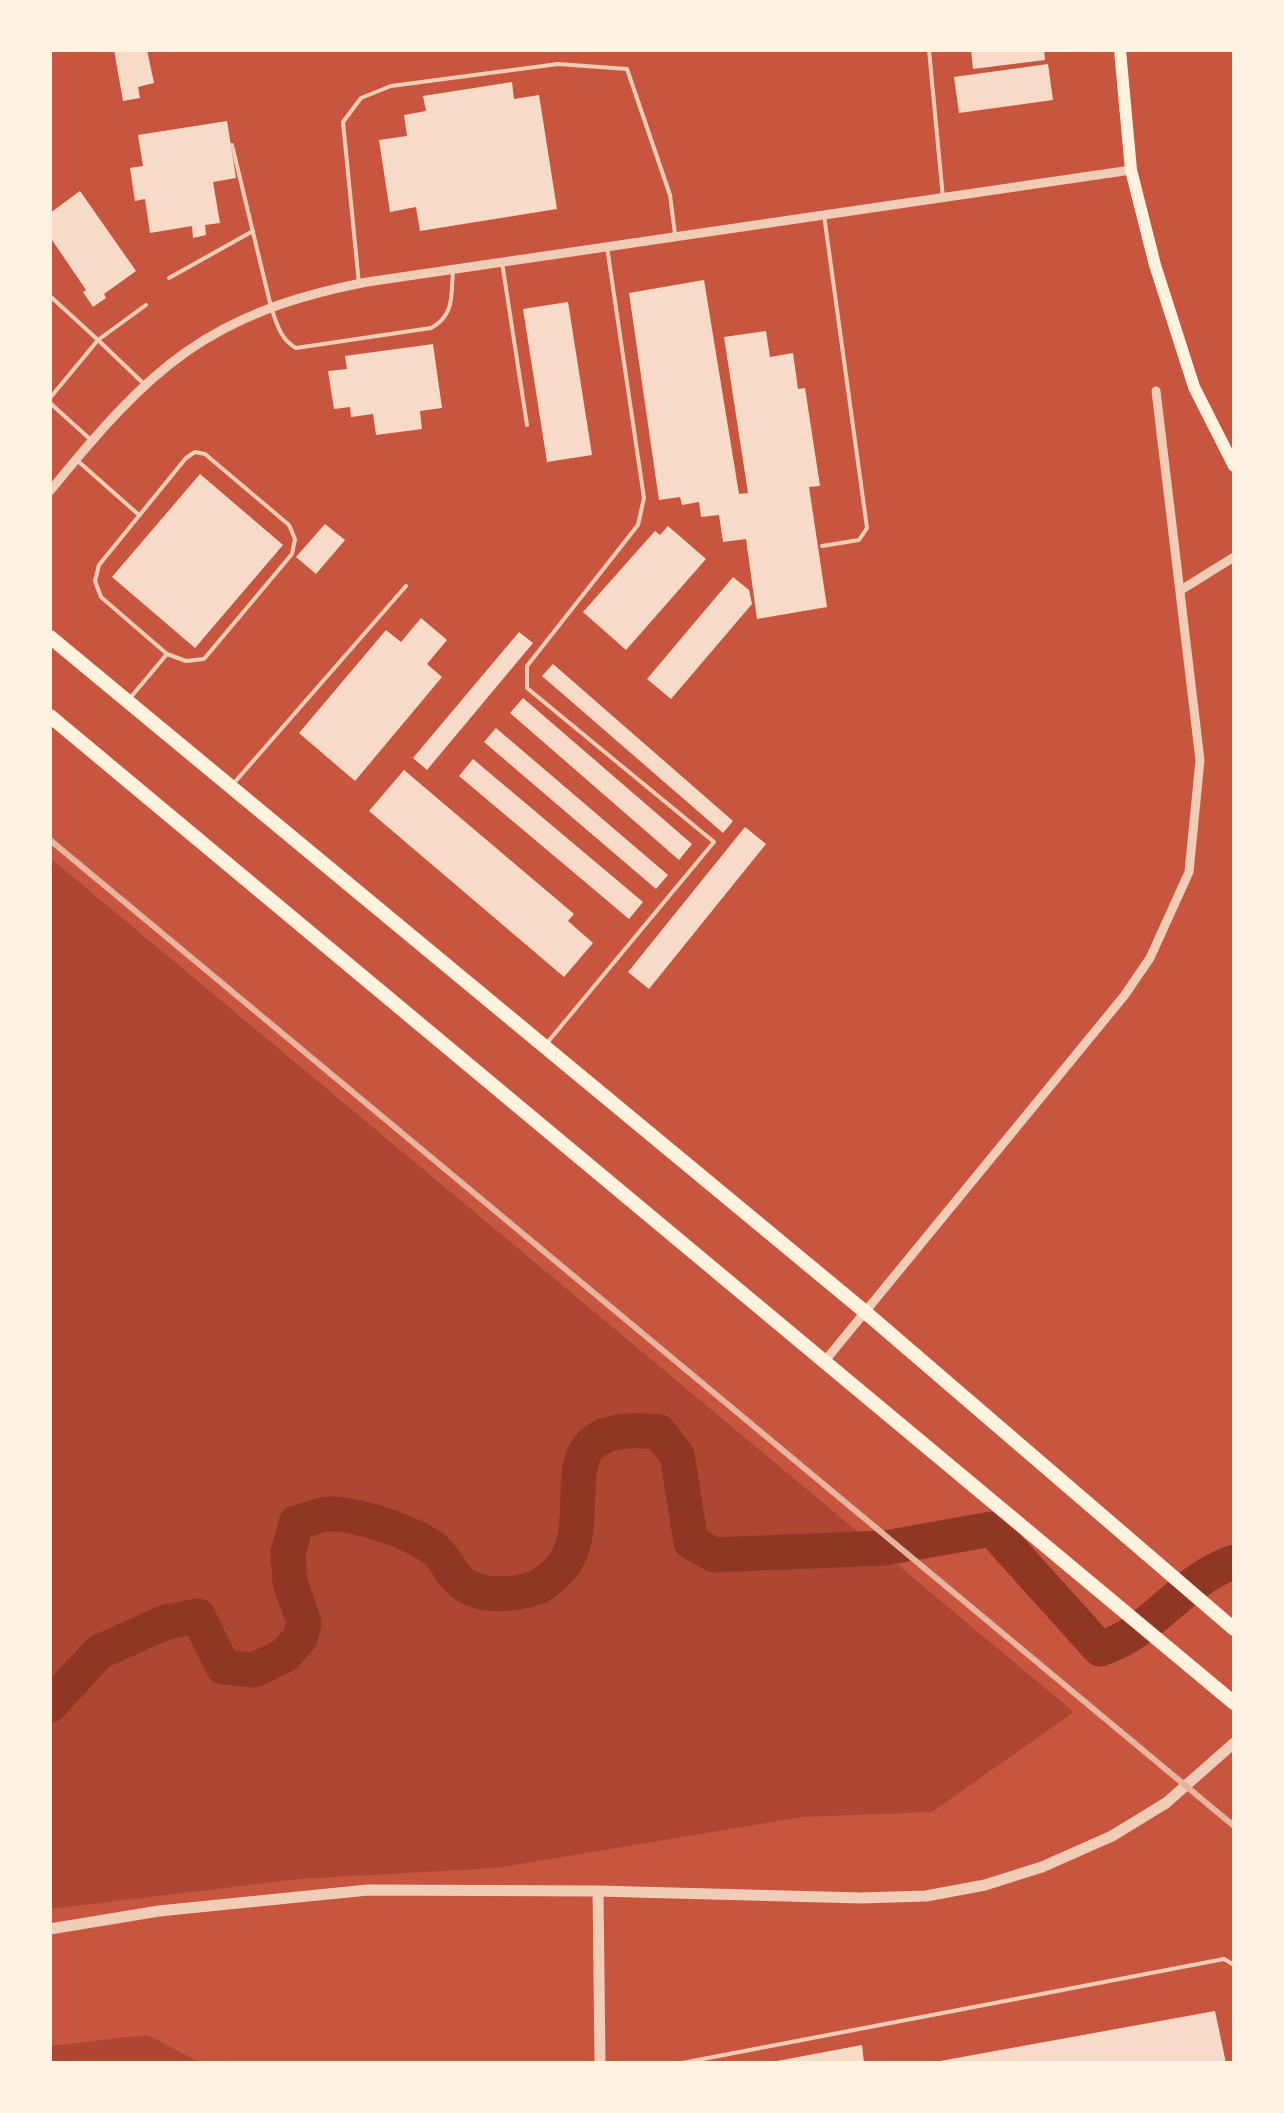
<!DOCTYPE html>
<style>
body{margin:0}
#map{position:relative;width:1284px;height:2113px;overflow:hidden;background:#c8553d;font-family:Inter,sans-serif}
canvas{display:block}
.frame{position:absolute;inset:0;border:52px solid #fff3e0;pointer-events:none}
</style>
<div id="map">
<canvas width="1284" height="2113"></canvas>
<div class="frame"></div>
</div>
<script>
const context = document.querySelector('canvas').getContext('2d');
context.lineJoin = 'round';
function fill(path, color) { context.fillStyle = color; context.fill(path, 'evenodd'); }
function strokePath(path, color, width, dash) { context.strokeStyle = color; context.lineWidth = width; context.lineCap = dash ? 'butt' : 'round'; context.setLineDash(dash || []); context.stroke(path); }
fill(new Path2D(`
 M 50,858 L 1074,1712 L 932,1812 L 802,1817 L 496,1868 L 299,1879 L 50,1909 Z
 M 148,2035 L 201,2063 L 50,2063 L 50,2046 Z`), '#ae4732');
strokePath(new Path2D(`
 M 50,1705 L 99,1652 L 166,1622 L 198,1616 L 223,1667 L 254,1670 L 285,1655 L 301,1637 L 304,1622 L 290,1582 L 288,1553 L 296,1523 C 307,1520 322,1513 333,1514 C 362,1515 410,1532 433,1548 C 446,1557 450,1574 462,1583 C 481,1598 514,1595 535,1588 C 542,1586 548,1580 554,1575 C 612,1525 526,1418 659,1432 L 677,1455 L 691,1542 L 714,1555 L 885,1548 L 992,1529 L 1100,1649 C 1154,1632 1181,1580 1234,1562`), '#8f3625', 35);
fill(new Path2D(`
 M 114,50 L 147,50 L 154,83 L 138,87 L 140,98 L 123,101 Z
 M 971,50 L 1044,50 L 1045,60 L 973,69 Z
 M 1048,64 L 1053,100 L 959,113 L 954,77 Z
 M 512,82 L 514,99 L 539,95 L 557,209 L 420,231 L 416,207 L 390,212 L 379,140 L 407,136 L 404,115 L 426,111 L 423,96 Z
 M 227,121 L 236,178 L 213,182 L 220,223 L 205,225 L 206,235 L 193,238 L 192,226 L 150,233 L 145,199 L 135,201 L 130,168 L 143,166 L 138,135 Z
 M 80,191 L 136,271 L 104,294 L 106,298 L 93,307 L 83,292 L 86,290 L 50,237 L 50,213 Z
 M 704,280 L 739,494 L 748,493 L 724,337 L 766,331 L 770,357 L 793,353 L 798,389 L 805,388 L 820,486 L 809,487 L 827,607 L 757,619 L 746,539 L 723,542 L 719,515 L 701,517 L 699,502 L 682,505 L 680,497 L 659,500 L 629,293 Z
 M 568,302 L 592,455 L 547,462 L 523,309 Z
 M 433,344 L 442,408 L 420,411 L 422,429 L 376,435 L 373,414 L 351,417 L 350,407 L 334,409 L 328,371 L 347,369 L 345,356 Z
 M 200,474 L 283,545 L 195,648 L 112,577 Z
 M 325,524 L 345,540 L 316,574 L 296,557 Z
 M 668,526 L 706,559 L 626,650 L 583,612 L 655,531 L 660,535 Z
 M 733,577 L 749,590 L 752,604 L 671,699 L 647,679 Z
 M 421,618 L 447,640 L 427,664 L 442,677 L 355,781 L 299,733 L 386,630 L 401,642 Z
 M 519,632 L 533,643 L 427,770 L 413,758 Z
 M 553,664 L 733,821 L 723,833 L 542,676 Z
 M 523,698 L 692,844 L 679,860 L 510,713 Z
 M 496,728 L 668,875 L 656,889 L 484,742 Z
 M 473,759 L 643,902 L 629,919 L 459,776 Z
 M 404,770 L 574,914 L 568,921 L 593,943 L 564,977 L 369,811 Z
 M 745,827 L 766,844 L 649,989 L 628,972 Z
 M 1215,2011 L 1226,2063 L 940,2063 L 940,2061 Z
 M 862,2045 L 864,2063 L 777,2063 L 777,2061 Z`), '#f7dbc8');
strokePath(new Path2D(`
 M 929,50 L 943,198
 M 232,145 L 271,307 C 277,324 280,339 296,348 L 431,328 C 455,315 451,295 453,270
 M 502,262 L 527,425
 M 169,278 L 253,231
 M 359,284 L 343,122 L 361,98 L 391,86 L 558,64 L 627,69 L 670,195 L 675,234
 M 50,296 L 98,340 L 146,305
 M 50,398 L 98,340 L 144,384
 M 50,403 L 91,440
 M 79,462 L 139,515
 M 822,546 L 859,540 L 867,528 L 824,215
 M 131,697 L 167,654 L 101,597 L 95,581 L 99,565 L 186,458 L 195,452 L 205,454 L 289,525 L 295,539 L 292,554 L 204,659 L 186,661 L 167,654
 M 234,783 L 406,586
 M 547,1043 L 714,842 L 527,688 L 527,666 L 638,525 L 644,498 L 607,247
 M 682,2063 L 1224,1959 L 1234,1965`), '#f1ccb7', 4);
strokePath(new Path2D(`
 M 50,491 C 150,368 207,313 367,282 L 1131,170
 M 1181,590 L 1234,557
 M 824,1362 L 1124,996 L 1150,958 L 1189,872 L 1200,760 L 1156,391`), '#f1ccb7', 9);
strokePath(new Path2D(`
 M 598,1891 L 600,2063
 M 50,1929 L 159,1911 L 368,1890 L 598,1891 L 861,1898 L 926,1896 L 985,1885 L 1042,1867 L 1112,1836 L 1166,1803 L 1234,1743`), '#f1ccb7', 11);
strokePath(new Path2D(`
 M 1120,50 L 1131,170 L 1155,265 L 1194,387 L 1234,466`), '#fff3e0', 12);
strokePath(new Path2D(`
 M 50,637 L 864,1311 L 1234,1629
 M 50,716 L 1234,1703`), '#fff3e0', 14);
strokePath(new Path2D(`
 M 50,840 L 1234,1826`), '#e9b49f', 6);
</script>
